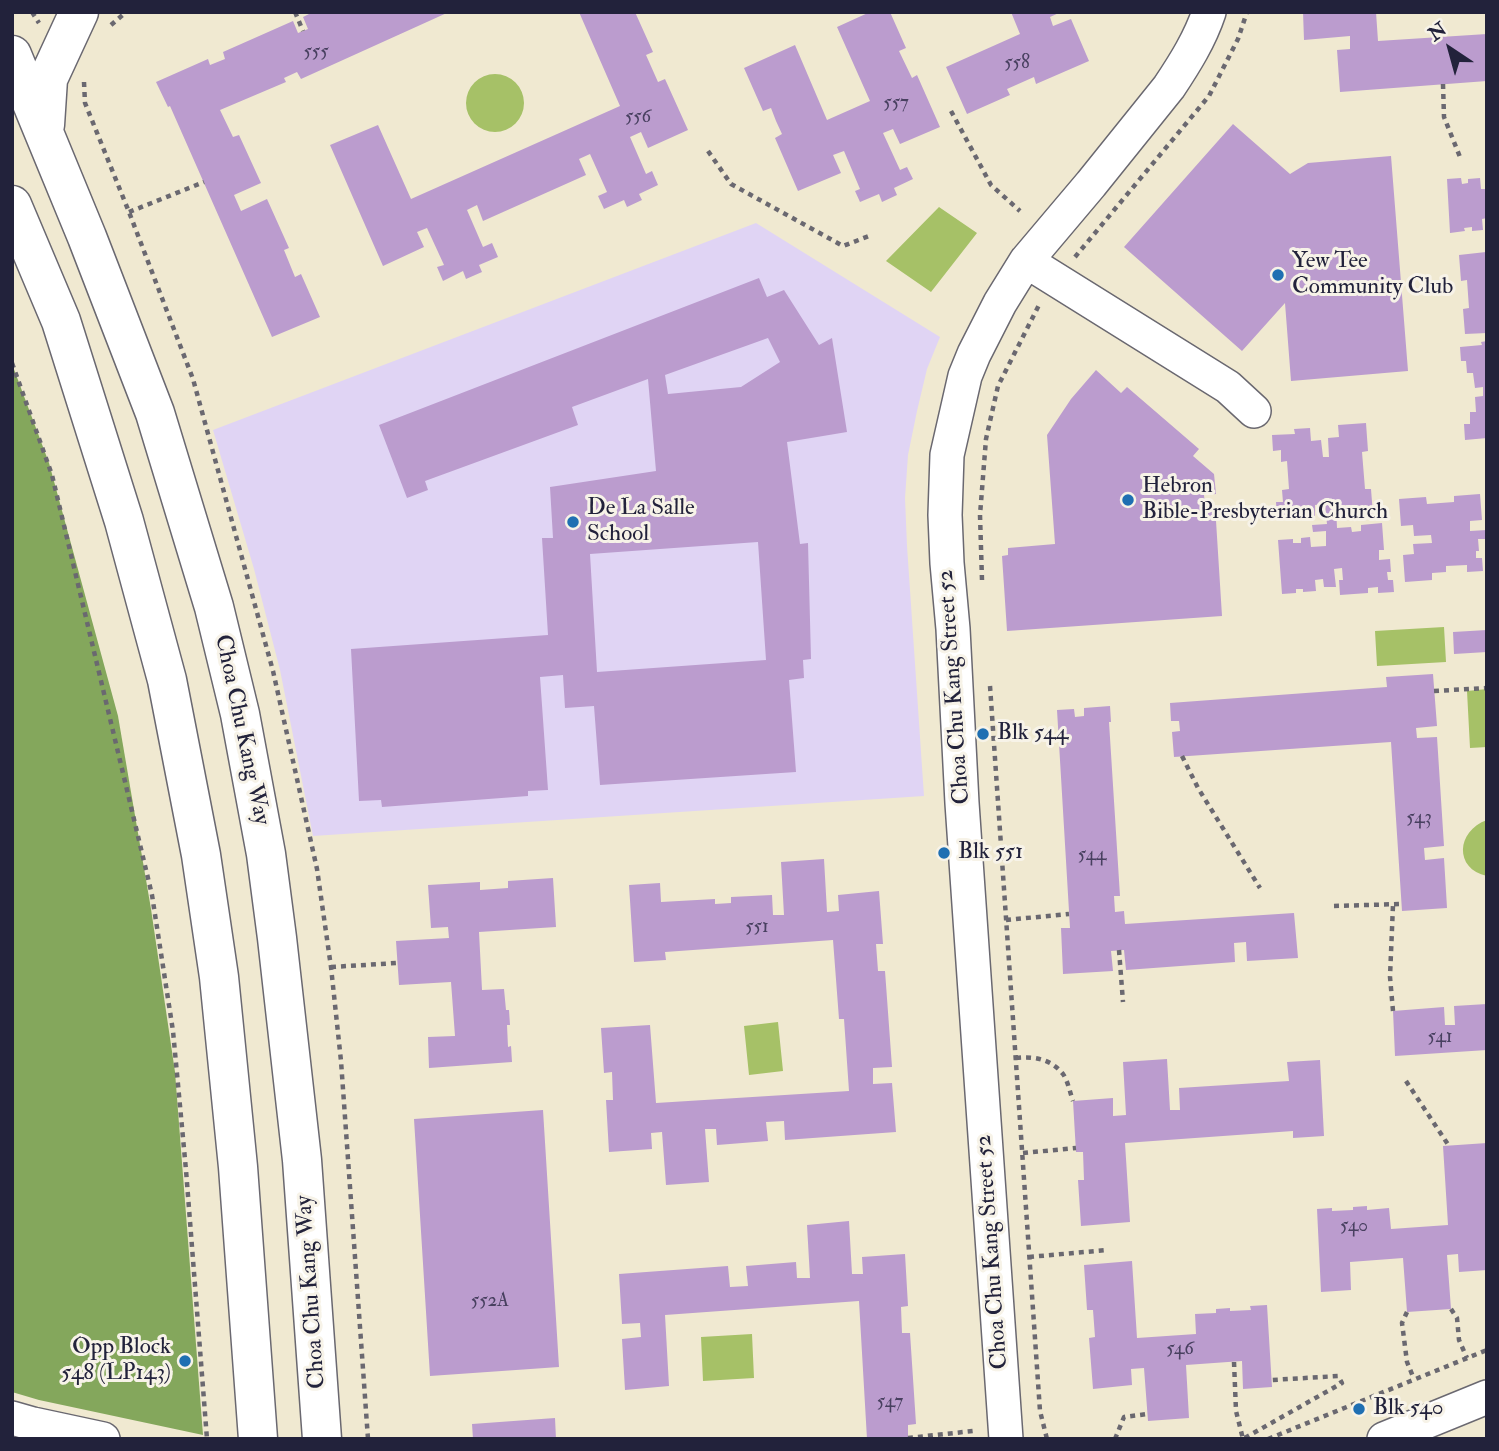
<!DOCTYPE html>
<style>
body{margin:0}
#map{position:relative;width:1499px;height:1451px;overflow:hidden;background:#f0e9d1;font-family:"IM FELL Double Pica",serif}
canvas{display:block}
.frame{position:absolute;inset:0;border:14px solid #22223b;pointer-events:none}
.north{position:absolute;left:1415px;top:14px;width:70px;height:70px;-webkit-text-stroke:5px #f7f3e8;paint-order:stroke;rotate:324deg;font-size:19px;font-weight:700;line-height:28px;text-align:center;color:#22223b}
.north::after{content:'';display:block;margin:auto;width:24px;height:32px;background:#22223b;clip-path:polygon(50% 0,100% 100%,50% 72%,0 100%)}
</style>
<div id="map">
<canvas width="1499" height="1451"></canvas>
<div class="frame"></div>
<div class="north">N</div>
</div>
<script>
const context = document.querySelector('canvas').getContext('2d');
context.lineJoin = 'round';
function fill(path, color) { context.fillStyle = color; context.fill(path, 'evenodd'); }
function strokePath(path, color, width, dash) { context.strokeStyle = color; context.lineWidth = width; context.lineCap = dash ? 'butt' : 'round'; context.setLineDash(dash || []); context.stroke(path); }
function write(font, color, halo, rows, align = 'center') {
  context.font = font + ' "IM FELL Double Pica",serif'; context.lineWidth = 6; context.setLineDash([]); context.textBaseline = 'middle'; context.strokeStyle = halo; context.fillStyle = color; for (const [text, x, y, turn = 0] of rows) {
    context.save(); context.translate(x, y); context.rotate((+turn || 0) * Math.PI / 180); context.textAlign = isNaN(turn) ? turn : align; if (halo) context.strokeText(text, 0, 0); context.fillText(text, 0, 0); context.restore();
  }
}
fill(new Path2D(`
 M 756,223 L 940,337 L 927,369 L 917,411 L 908,455 L 905,498 L 907,546 L 924,796 L 313,836 L 280,670 L 254,569 L 213,430 Z`), '#e0d4f4');
fill(new Path2D(`
 M466 103a29 29 0 1 1 58 0a29 29 0 1 1-58 0Z
 M 939,207 L 977,233 L 931,292 L 886,261 Z
 M 1444,627 L 1446,662 L 1377,666 L 1375,631 Z
 M 1487,689 L 1487,747 L 1470,748 L 1467,691 Z
 M 1487,820 L 1487,876 C 1454,869 1456,831 1487,820 Z
 M 778,1022 L 783,1071 L 749,1075 L 744,1026 Z
 M 752,1334 L 754,1378 L 703,1381 L 701,1337 Z`), '#a6c167');
fill(new Path2D(`
 M 12,364 L 49,463 L 118,716 L 151,909 L 175,1072 L 203,1435 L 39,1400 L 12,1392 Z`), '#84a75c');
fill(new Path2D(`
 M 313,12 L 449,12 L 301,79 L 297,72 L 284,78 L 286,82 L 220,110 L 233,137 L 239,135 L 261,183 L 234,195 L 241,211 L 267,199 L 289,248 L 284,250 L 295,277 L 301,274 L 320,317 L 272,337 L 170,106 L 168,107 L 156,82 L 208,59 L 210,65 L 225,59 L 223,52 L 293,21 L 298,33 L 308,29 L 303,17 Z
 M 579,12 L 635,12 L 653,52 L 646,55 L 658,82 L 665,79 L 688,130 L 648,148 L 641,132 L 630,137 L 646,174 L 652,171 L 658,185 L 639,194 L 642,200 L 627,207 L 624,200 L 604,209 L 598,196 L 607,192 L 590,154 L 579,159 L 586,175 L 483,221 L 477,205 L 467,210 L 483,247 L 492,243 L 498,257 L 479,265 L 482,272 L 466,279 L 463,271 L 443,281 L 437,267 L 444,265 L 427,228 L 417,232 L 424,247 L 383,266 L 330,145 L 378,125 L 411,199 L 620,106 Z
 M 870,12 L 890,12 L 906,48 L 899,51 L 912,78 L 917,75 L 940,127 L 900,144 L 893,129 L 883,133 L 900,170 L 907,167 L 913,179 L 894,188 L 897,195 L 882,202 L 879,194 L 860,202 L 855,191 L 860,189 L 844,151 L 833,155 L 841,173 L 798,191 L 775,138 L 782,134 L 776,121 L 771,108 L 763,111 L 744,68 L 795,45 L 827,120 L 870,101 L 837,27 Z
 M 1011,12 L 1061,12 L 1050,17 L 1053,26 L 1071,19 L 1089,61 L 1036,84 L 1034,77 L 1007,89 L 1010,95 L 967,114 L 946,67 L 1020,34 Z
 M 1303,12 L 1376,12 L 1378,41 L 1487,34 L 1487,81 L 1340,92 L 1337,50 L 1350,49 L 1350,36 L 1304,40 Z
 M 1233,124 L 1290,174 L 1308,163 L 1391,156 L 1408,371 L 1291,381 L 1285,303 L 1242,351 L 1124,247 Z
 M 1461,178 L 1462,184 L 1468,183 L 1468,179 L 1480,178 L 1481,189 L 1487,189 L 1487,218 L 1482,219 L 1483,230 L 1472,231 L 1472,227 L 1464,228 L 1465,231 L 1450,233 L 1447,179 Z
 M 1486,252 L 1487,333 L 1465,334 L 1463,309 L 1469,308 L 1467,280 L 1461,281 L 1459,255 Z
 M 759,278 L 767,297 L 784,290 L 819,345 L 832,338 L 847,432 L 787,442 L 800,544 L 808,543 L 811,659 L 803,660 L 804,678 L 789,680 L 796,772 L 600,785 L 594,706 L 565,708 L 563,675 L 540,677 L 548,790 L 528,791 L 528,796 L 382,807 L 381,800 L 359,801 L 351,649 L 548,635 L 542,538 L 553,538 L 550,487 L 656,471 L 648,379 L 572,407 L 578,425 L 425,481 L 428,490 L 407,498 L 379,425 ZM 768,338 L 780,362 L 741,387 L 668,394 L 665,375 ZM 758,542 L 766,660 L 597,672 L 590,554 Z
 M 1487,341 L 1487,438 L 1465,440 L 1464,424 L 1470,424 L 1470,412 L 1476,412 L 1475,397 L 1483,396 L 1483,387 L 1475,388 L 1473,373 L 1467,373 L 1466,361 L 1461,361 L 1460,347 L 1482,345 L 1481,342 Z
 M 1096,370 L 1121,393 L 1127,387 L 1199,449 L 1193,456 L 1214,474 L 1216,494 L 1204,495 L 1205,505 L 1215,505 L 1222,616 L 1007,631 L 1002,556 L 1008,555 L 1008,548 L 1055,544 L 1047,435 L 1071,399 Z
 M 1366,423 L 1368,451 L 1362,452 L 1365,489 L 1371,489 L 1373,515 L 1346,517 L 1345,505 L 1336,506 L 1337,528 L 1351,527 L 1352,532 L 1361,531 L 1361,525 L 1382,523 L 1384,550 L 1379,550 L 1379,560 L 1390,559 L 1391,572 L 1387,572 L 1388,580 L 1393,580 L 1394,592 L 1378,593 L 1378,587 L 1368,588 L 1368,593 L 1340,595 L 1339,580 L 1343,580 L 1342,568 L 1334,569 L 1336,587 L 1324,587 L 1323,579 L 1315,580 L 1316,591 L 1303,592 L 1303,589 L 1296,589 L 1296,593 L 1282,594 L 1278,540 L 1293,539 L 1293,543 L 1301,543 L 1301,538 L 1310,537 L 1311,547 L 1326,546 L 1326,531 L 1313,532 L 1312,525 L 1327,524 L 1325,504 L 1315,505 L 1315,517 L 1301,518 L 1301,515 L 1277,517 L 1276,502 L 1283,502 L 1282,490 L 1289,489 L 1287,461 L 1281,462 L 1281,450 L 1273,451 L 1272,435 L 1295,434 L 1294,429 L 1310,428 L 1311,441 L 1321,440 L 1323,457 L 1329,457 L 1328,438 L 1339,437 L 1338,425 Z
 M 1480,494 L 1482,520 L 1470,521 L 1470,531 L 1487,530 L 1487,539 L 1478,539 L 1479,551 L 1476,551 L 1476,558 L 1482,558 L 1483,571 L 1467,572 L 1467,565 L 1446,566 L 1446,572 L 1432,573 L 1432,580 L 1405,582 L 1403,555 L 1414,554 L 1413,544 L 1432,543 L 1431,535 L 1414,536 L 1413,525 L 1401,526 L 1399,499 L 1426,497 L 1427,504 L 1454,502 L 1454,496 Z
 M 1487,630 L 1487,652 L 1454,654 L 1453,632 Z
 M 1433,674 L 1437,726 L 1416,728 L 1417,738 L 1437,737 L 1444,846 L 1424,848 L 1425,860 L 1444,858 L 1447,908 L 1402,911 L 1391,742 L 1174,757 L 1172,732 L 1180,731 L 1179,721 L 1171,721 L 1170,703 L 1387,687 L 1386,677 Z
 M 1110,706 L 1111,722 L 1109,722 L 1120,896 L 1114,896 L 1115,912 L 1124,911 L 1125,924 L 1294,913 L 1298,958 L 1247,961 L 1246,942 L 1234,943 L 1235,962 L 1126,970 L 1124,950 L 1111,951 L 1113,971 L 1063,974 L 1061,928 L 1070,928 L 1057,710 L 1074,709 L 1075,717 L 1084,716 L 1084,708 Z
 M 824,859 L 827,912 L 839,911 L 838,895 L 879,891 L 883,944 L 876,944 L 878,971 L 885,971 L 892,1067 L 873,1068 L 873,1084 L 892,1083 L 896,1132 L 785,1140 L 784,1121 L 766,1122 L 768,1141 L 717,1145 L 716,1129 L 705,1129 L 709,1182 L 666,1185 L 662,1132 L 651,1133 L 652,1149 L 609,1152 L 606,1100 L 613,1100 L 612,1072 L 604,1073 L 601,1028 L 650,1025 L 656,1103 L 849,1091 L 844,1019 L 839,1019 L 833,940 L 665,952 L 666,960 L 634,962 L 629,885 L 660,883 L 661,902 L 715,899 L 715,904 L 731,903 L 731,897 L 772,895 L 773,915 L 784,915 L 781,862 Z
 M 553,878 L 556,927 L 479,932 L 482,990 L 504,989 L 506,1010 L 509,1010 L 510,1025 L 507,1025 L 508,1047 L 511,1046 L 512,1062 L 429,1068 L 428,1037 L 455,1036 L 451,982 L 399,985 L 396,941 L 449,938 L 448,927 L 431,928 L 428,885 L 480,882 L 480,890 L 508,888 L 508,881 Z
 M 1487,1004 L 1487,1050 L 1395,1056 L 1393,1011 L 1444,1007 L 1445,1025 L 1455,1025 L 1454,1006 Z
 M 1167,1059 L 1170,1110 L 1180,1110 L 1179,1088 L 1289,1081 L 1287,1062 L 1320,1060 L 1324,1136 L 1293,1138 L 1293,1131 L 1125,1143 L 1130,1222 L 1081,1226 L 1078,1180 L 1084,1180 L 1083,1152 L 1076,1152 L 1073,1101 L 1113,1098 L 1113,1116 L 1126,1115 L 1123,1062 Z
 M 543,1110 L 559,1367 L 430,1376 L 414,1119 Z
 M 1487,1143 L 1487,1270 L 1459,1272 L 1458,1254 L 1447,1255 L 1451,1309 L 1407,1312 L 1403,1258 L 1350,1262 L 1351,1290 L 1321,1292 L 1317,1209 L 1332,1208 L 1332,1211 L 1353,1210 L 1353,1207 L 1367,1206 L 1367,1210 L 1389,1208 L 1391,1229 L 1448,1225 L 1443,1146 Z
 M 849,1221 L 852,1274 L 863,1274 L 862,1257 L 905,1254 L 908,1306 L 901,1307 L 902,1333 L 910,1333 L 916,1424 L 908,1425 L 908,1439 L 867,1439 L 859,1301 L 665,1315 L 669,1386 L 625,1390 L 622,1339 L 641,1337 L 640,1323 L 622,1324 L 619,1274 L 728,1266 L 730,1287 L 748,1286 L 746,1266 L 796,1262 L 797,1278 L 810,1278 L 807,1225 Z
 M 1132,1261 L 1137,1338 L 1196,1334 L 1195,1314 L 1216,1313 L 1216,1309 L 1230,1308 L 1230,1311 L 1251,1310 L 1250,1306 L 1267,1305 L 1272,1387 L 1243,1389 L 1242,1361 L 1186,1365 L 1189,1418 L 1148,1421 L 1144,1368 L 1131,1369 L 1132,1385 L 1093,1389 L 1089,1338 L 1095,1337 L 1093,1310 L 1087,1310 L 1084,1265 Z
 M 555,1418 L 556,1439 L 473,1439 L 472,1424 Z`), '#bb9cce');
const minor = new Path2D(`
 M 1026,261 L 1228,387 L 1254,411
 M 12,1418 L 33,1424 L 103,1439
 M 1006,1439 L 962,803 L 953,629 L 947,563 L 945,515 L 947,455 L 965,376 L 974,354 L 1000,303 L 1026,261 L 1091,184 L 1169,87 C 1185,63 1200,39 1209,12
 M 1384,1439 L 1487,1397`);
const major = new Path2D(`
 M 12,55 L 87,237 L 155,413 L 214,607 L 240,714 L 266,854 L 277,938 L 302,1160 L 322,1439
 M 45,125 L 48,79 L 79,12
 M 12,205 L 61,321 L 124,521 L 167,680 L 201,855 L 219,977 L 238,1167 L 258,1439`);
strokePath(minor, '#6a6870', 36);
strokePath(major, '#6a6870', 41);
strokePath(new Path2D(`
 M 32,12 L 39,23
 M 295,12 L 303,31
 M 111,25 L 126,12
 M 84,82 L 85,103 L 129,212 L 193,379 L 273,671 L 317,869 L 331,967 L 341,1061 L 368,1439
 M 1443,84 L 1444,117 L 1460,157
 M 951,111 L 991,185 L 1020,211
 M 708,151 L 731,184 L 843,246 L 869,236
 M 129,212 L 204,182
 M 1075,257 L 1209,96 L 1238,39 L 1247,12
 M 12,363 L 52,475 L 152,895 L 173,1031 L 186,1170 L 207,1439
 M 982,580 L 980,515 L 986,439 L 998,386 L 1040,303
 M 990,686 L 1040,1411 L 1047,1439
 M 1434,691 L 1487,688
 M 1182,756 L 1198,788 L 1260,888
 M 1334,906 L 1401,904
 M 1006,920 L 1069,914
 M 1119,950 L 1123,1002
 M 331,967 L 397,963
 M 1393,1011 L 1390,977 L 1393,905
 M 1016,1058 C 1034,1056 1051,1059 1063,1074 C 1068,1081 1070,1093 1073,1101
 M 1406,1081 L 1449,1146
 M 1023,1153 L 1076,1148
 M 1029,1257 L 1107,1250
 M 1451,1309 L 1457,1318 L 1459,1340 L 1467,1358
 M 1407,1312 L 1402,1323 L 1407,1362 L 1414,1379
 M 1234,1362 L 1236,1411 L 1243,1439 L 1342,1383 L 1338,1376 L 1272,1380
 M 908,1438 L 973,1431
 M 1115,1439 L 1124,1417 L 1147,1414
 M 1268,1439 L 1487,1350`), '#6a6870', 4.5, [5, 5]);
strokePath(minor, '#fff', 33);
strokePath(major, '#fff', 38);
for (const [x, y, r, color] of [
 [1278,275,7,"#1f6fb2"],
 [1128,500,7,"#1f6fb2"],
 [573,522,7,"#1f6fb2"],
 [983,734,7,"#1f6fb2"],
 [944,853,7,"#1f6fb2"],
 [185,1361,7,"#1f6fb2"],
 [1359,1409,7,"#1f6fb2"]
]) { const dot = new Path2D(); dot.arc(x, y, r, 0, 2 * Math.PI); context.fillStyle = color; context.fill(dot); strokePath(dot, '#f7f3e8', 2.5); }
write('19px', '#484060', null, [
 ["555",316,53],
 ["558",1017,64],
 ["557",896,104],
 ["556",638,118],
 ["543",1419,819],
 ["544",1092,856],
 ["551",757,928],
 ["541",1440,1038],
 ["540",1354,1227],
 ["552A",490,1302],
 ["546",1180,1350],
 ["547",890,1403]
]);
write('23px', '#22223b', '#f7f3e8', [
 ["Yew Tee",1292,262],
 ["Community Club",1292,288],
 ["Hebron",1142,487],
 ["Bible-Presbyterian Church",1142,513],
 ["De La Salle",587,509],
 ["School",587,535],
 ["Blk 544",997,734],
 ["Blk 551",958,853],
 ["Opp Block",171,1348,"right"],
 ["548 (LP143)",171,1374,"right"],
 ["Blk 540",1373,1409]
], 'left');
write('23px', '#22223b', '#f7f3e8', [
 ["Choa Chu Kang Street 52",955,687,-94],
 ["Choa Chu Kang Way",241,730,78],
 ["Choa Chu Kang Street 52",993,1252,-94],
 ["Choa Chu Kang Way",312,1292,-94]
]);
</script>
